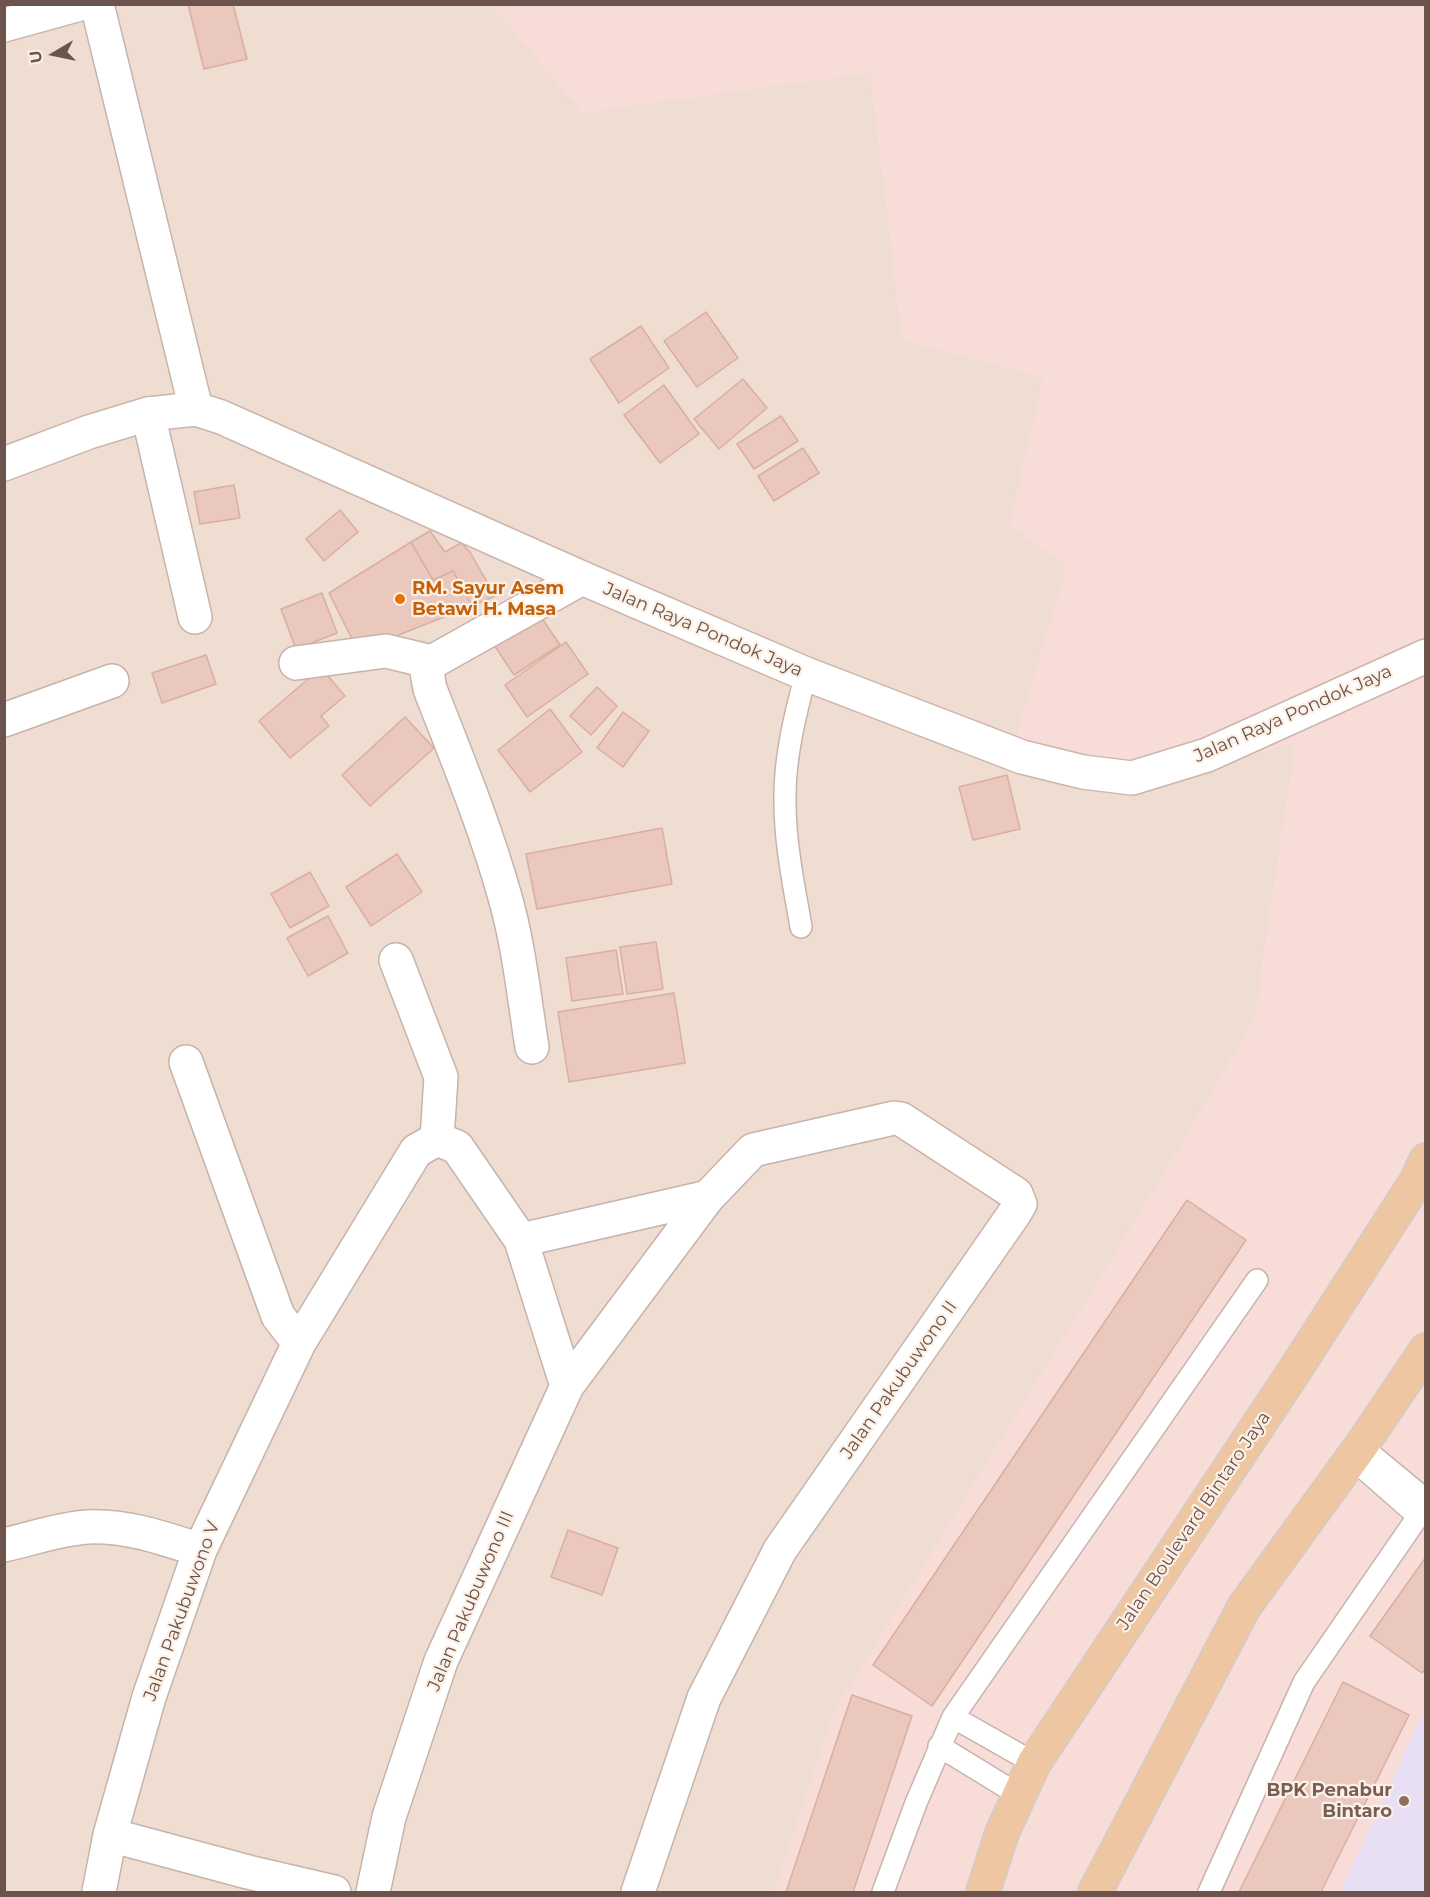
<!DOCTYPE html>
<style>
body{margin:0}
#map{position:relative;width:1430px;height:1897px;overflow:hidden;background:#f8ece2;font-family:Montserrat,sans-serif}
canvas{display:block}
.frame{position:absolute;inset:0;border:6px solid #6c534c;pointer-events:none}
.north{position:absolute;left:24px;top:24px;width:60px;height:60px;-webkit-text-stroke:4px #fcf1e7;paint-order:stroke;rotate:261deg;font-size:16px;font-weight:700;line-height:24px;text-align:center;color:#6c534c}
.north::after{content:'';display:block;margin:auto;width:21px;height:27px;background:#6c534c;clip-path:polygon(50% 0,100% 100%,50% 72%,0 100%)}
</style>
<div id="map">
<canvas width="1430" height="1897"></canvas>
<div class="frame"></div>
<div class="north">U</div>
</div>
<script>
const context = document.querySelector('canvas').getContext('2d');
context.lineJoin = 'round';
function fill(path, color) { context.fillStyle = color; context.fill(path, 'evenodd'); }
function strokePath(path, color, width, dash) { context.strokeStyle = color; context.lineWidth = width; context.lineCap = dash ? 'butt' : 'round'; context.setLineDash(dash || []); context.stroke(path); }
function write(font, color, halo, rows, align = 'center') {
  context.font = font + ' Montserrat,sans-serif'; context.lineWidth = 4.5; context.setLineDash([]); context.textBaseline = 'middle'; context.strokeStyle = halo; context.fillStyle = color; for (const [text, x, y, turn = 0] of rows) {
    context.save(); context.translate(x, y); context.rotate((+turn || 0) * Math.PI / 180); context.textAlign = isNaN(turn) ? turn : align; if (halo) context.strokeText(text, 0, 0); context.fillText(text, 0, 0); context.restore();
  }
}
fill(new Path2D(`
 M 4,5 L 1425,5 L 1425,1892 L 5,1892 Z`), '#efddd1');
fill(new Path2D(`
 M 491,5 L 1425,5 L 1425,1892 L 774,1892 L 833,1713 L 1161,1178 L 1254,1019 L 1295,742 L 1180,778 L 1006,769 L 1067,565 L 1009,526 L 1043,378 L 902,340 L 870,73 L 582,113 Z`), '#f7dcd7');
fill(new Path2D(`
 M 1425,1709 L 1425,1892 L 1340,1892 Z`), '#e9dff4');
const building = new Path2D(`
 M 188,4 L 233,4 L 247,59 L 204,69 Z
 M 706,312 L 738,358 L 697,387 L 664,341 Z
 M 641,326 L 669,368 L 619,403 L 590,359 Z
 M 743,379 L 767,408 L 719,449 L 694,419 Z
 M 664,385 L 699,434 L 660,463 L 624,415 Z
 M 781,416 L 798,441 L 754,469 L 737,444 Z
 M 803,448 L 819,473 L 774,501 L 758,476 Z
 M 234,485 L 240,518 L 200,524 L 194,492 Z
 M 340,510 L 358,532 L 324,561 L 306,539 Z
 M 430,531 L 445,552 L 461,543 L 470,552 L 495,596 L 472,606 L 453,571 L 433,580 L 411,542 Z
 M 411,542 L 433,580 L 453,571 L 472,606 L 358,651 L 329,593 Z
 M 322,593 L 337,633 L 296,649 L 281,609 Z
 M 537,611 L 560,645 L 514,675 L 492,642 Z
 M 566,642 L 588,674 L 527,717 L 505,685 Z
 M 206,655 L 216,684 L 162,703 L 152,673 Z
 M 321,668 L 345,696 L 321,716 L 329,726 L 290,758 L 259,721 Z
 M 597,687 L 617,706 L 591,735 L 570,716 Z
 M 550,709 L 582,752 L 530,792 L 498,750 Z
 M 623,712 L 649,731 L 623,767 L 597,748 Z
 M 405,717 L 434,748 L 370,806 L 342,775 Z
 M 1007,775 L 1020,829 L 973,840 L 959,787 Z
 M 662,828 L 672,884 L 537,909 L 526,854 Z
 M 397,854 L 422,892 L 371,926 L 346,887 Z
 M 310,872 L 329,906 L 290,928 L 271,894 Z
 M 328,916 L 348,953 L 308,976 L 287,938 Z
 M 656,942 L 663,989 L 627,994 L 620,947 Z
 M 616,950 L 623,994 L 572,1001 L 566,958 Z
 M 674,993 L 685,1063 L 569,1082 L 558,1012 Z
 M 1187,1200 L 1246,1240 L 932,1706 L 873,1665 Z
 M 568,1530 L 618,1548 L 602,1595 L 551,1577 Z
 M 1426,1557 L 1426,1668 L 1422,1673 L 1370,1636 Z
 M 1343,1682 L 1409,1715 L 1321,1892 L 1239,1892 Z
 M 852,1695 L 912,1716 L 853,1892 L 786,1892 Z`);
fill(building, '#eac8bd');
strokePath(building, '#daaea0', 1.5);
const lane = new Path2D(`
 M 801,927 C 794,886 785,844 785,802 C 784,759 795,715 806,674
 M 1368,1452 L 1426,1500
 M 1352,1458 L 1418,1516
 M 953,1717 L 1034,1763
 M 939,1746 L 1019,1795
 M 883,1892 L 916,1803 L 953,1717 L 1257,1280
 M 1209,1892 L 1304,1682 L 1426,1505`);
const street = new Path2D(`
 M 97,4 L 196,409
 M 4,25 L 80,4
 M 148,414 L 195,617
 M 296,663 L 386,651 L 432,662
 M 4,720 L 112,681
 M 396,960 L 441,1077 L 437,1139
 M 532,1047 C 524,997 519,946 505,897 C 485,826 457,758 430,689 L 427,672 L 432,662 L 582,578
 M 186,1062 L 278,1316 L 299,1343
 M 437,1139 L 457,1147 L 521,1240 L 567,1386
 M 521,1240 L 708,1197
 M 4,1545 C 31,1539 59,1529 87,1527 C 126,1525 163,1538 200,1550
 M 110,1835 L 248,1872 L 334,1892
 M 99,1892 L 110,1835 L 149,1697 L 200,1550 L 299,1343 L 416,1151 L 437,1139
 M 373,1892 L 389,1817 L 441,1661 L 567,1386 L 708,1197 L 753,1150 L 894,1118 L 901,1119 L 1016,1194 L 1020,1204 L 1014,1214 L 780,1550 L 704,1698 L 638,1892`);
const secondary = new Path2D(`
 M 4,464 L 89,432 L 148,414 L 196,409 L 221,417 L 582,578 L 806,674 L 1022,757 L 1083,772 L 1132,778 L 1207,755 L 1426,656`);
const primary = new Path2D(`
 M 983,1892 L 1002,1833 L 1034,1763 L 1293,1373 L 1417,1180 L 1426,1160
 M 1095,1892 L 1244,1607 L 1361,1446 L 1426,1350`);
strokePath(lane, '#c7b3ab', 24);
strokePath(street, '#c7b3ab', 36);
strokePath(secondary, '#ccb5ab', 36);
strokePath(primary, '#d3cbc9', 36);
strokePath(lane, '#fff', 21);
strokePath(street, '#fff', 33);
strokePath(secondary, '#fff', 33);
strokePath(primary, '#eec7a2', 33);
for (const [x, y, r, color] of [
 [400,599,6,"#e8710a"],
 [1404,1801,6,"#8d6e63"]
]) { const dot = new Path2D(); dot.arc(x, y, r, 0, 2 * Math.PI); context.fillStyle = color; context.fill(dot); strokePath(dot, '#fcf1e7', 2); }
write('bold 18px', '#c56008', '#fcf1e7', [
 ["RM. Sayur Asem",412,589],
 ["Betawi H. Masa",412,610]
], 'left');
write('18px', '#6c534c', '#fcf1e7', [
 ["Jalan Raya Pondok Jaya",703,630,23],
 ["Jalan Raya Pondok Jaya",1293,714,-24],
 ["Jalan Pakubuwono II",899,1380,-55],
 ["Jalan Boulevard Bintaro Jaya",1194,1521,-56],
 ["Jalan Pakubuwono III",471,1601,-67],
 ["Jalan Pakubuwono V",182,1611,-70]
]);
write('bold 18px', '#785e54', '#fcf1e7', [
 ["BPK Penabur",1392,1791],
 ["Bintaro",1392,1812]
], 'right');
</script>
